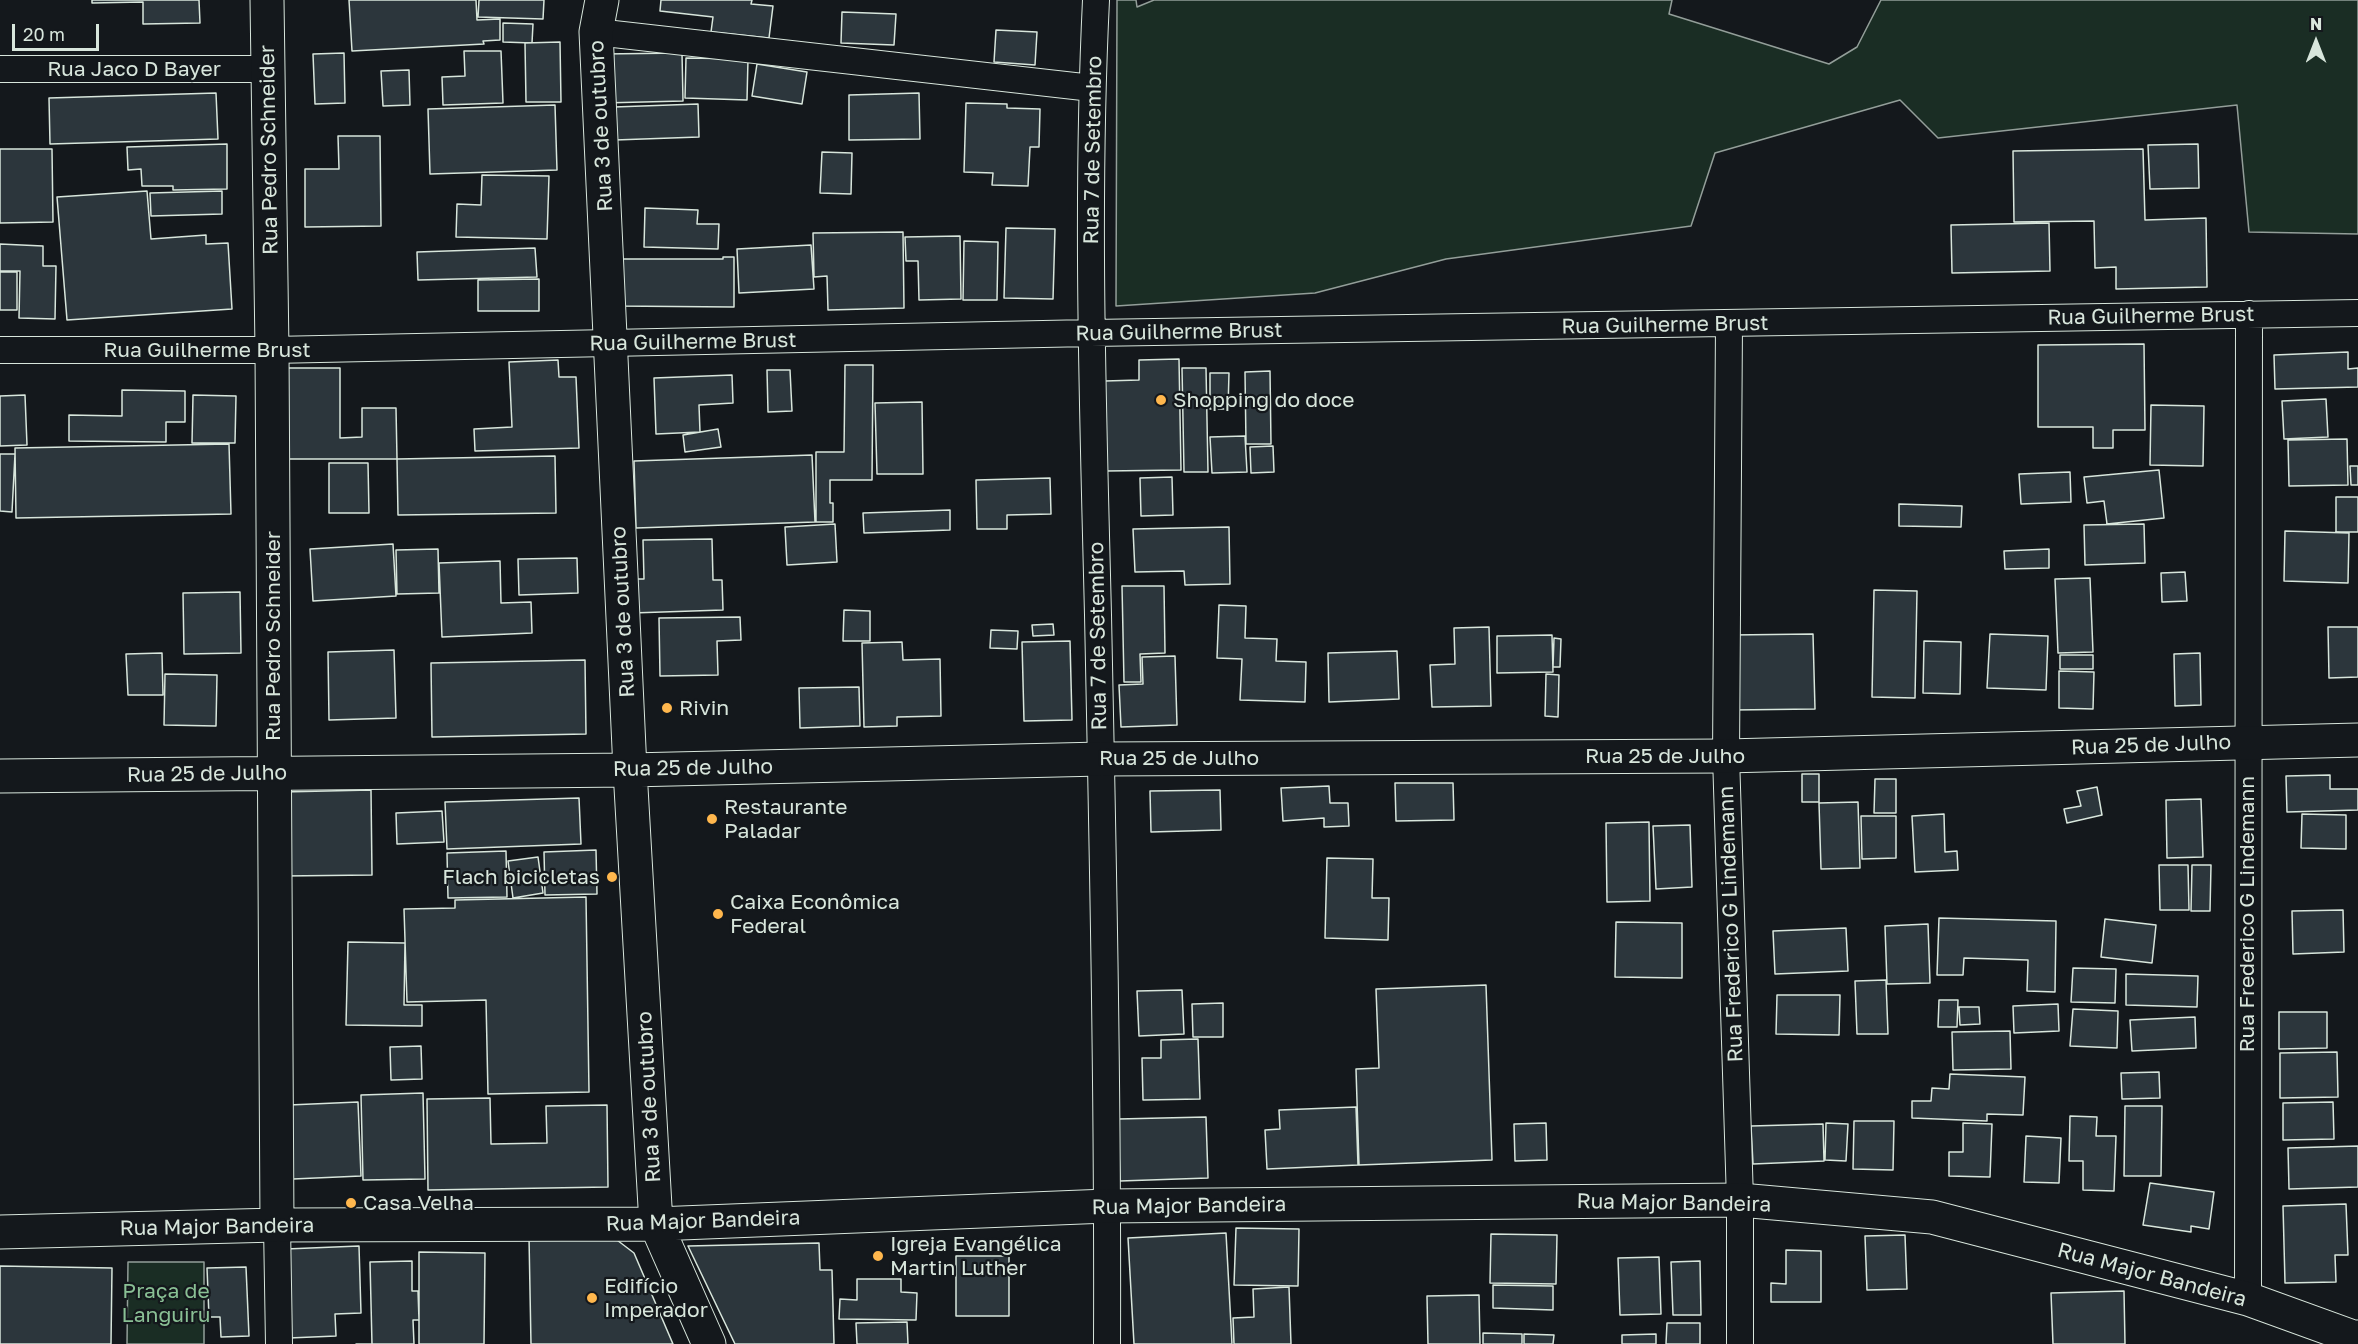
<!DOCTYPE html>
<meta charset="utf-8">
<style>
body{margin:0}
#map{position:relative;width:2358px;height:1344px;overflow:hidden;background:#14181c;font-family:"Golos Text",sans-serif}
canvas{display:block}
.north{position:absolute;left:2286px;top:12px;width:60px;height:60px;-webkit-text-stroke:4px #14181c;paint-order:stroke;rotate:0deg;font-size:16px;font-weight:700;line-height:24px;text-align:center;color:#d8e6dc}
.north::after{content:'';display:block;margin:auto;width:21px;height:27px;background:#d8e6dc;clip-path:polygon(50% 0,100% 100%,50% 72%,0 100%)}
.scale{position:absolute;left:12px;top:24px;width:87px;height:27px;box-sizing:border-box;border:3px solid #d8e6dc;border-top:0;padding-left:8px;font-size:18px;line-height:21px;white-space:nowrap;color:#d8e6dc;-webkit-text-stroke:4px #14181c;paint-order:stroke}
</style>
<div id="map">
<canvas width="2358" height="1344"></canvas>
<div class="north">N</div>
<div class="scale">20 m</div>
</div>
<script>
const context = document.querySelector('canvas').getContext('2d');
context.lineJoin = 'round';
function fill(path, color) { context.fillStyle = color; context.fill(path, 'evenodd'); }
function strokePath(path, color, width, dash) { context.strokeStyle = color; context.lineWidth = width; context.lineCap = dash ? 'butt' : 'round'; context.setLineDash(dash || []); context.stroke(path); }
function write(font, color, halo, rows, align = 'center') {
  context.font = font + ' "Golos Text",sans-serif'; context.lineWidth = 4.5; context.setLineDash([]); context.textBaseline = 'middle'; context.strokeStyle = halo; context.fillStyle = color; for (const [text, x, y, turn = 0] of rows) {
    context.save(); context.translate(x, y); context.rotate((+turn || 0) * Math.PI / 180); context.textAlign = isNaN(turn) ? turn : align; if (halo) context.strokeText(text, 0, 0); context.fillText(text, 0, 0); context.restore();
  }
}
const green = new Path2D(`
 M 1117,0 L 1136,0 L 1137,7 L 1154,0 L 1672,0 L 1669,14 L 1829,64 L 1857,47 L 1881,0 L 2358,0 L 2358,234 L 2249,232 L 2237,105 L 1938,138 L 1900,100 L 1715,153 L 1691,226 L 1446,259 L 1315,293 L 1116,306 Z
 M 128,1262 L 204,1262 L 204,1344 L 127,1344 Z`);
fill(green, '#1a2d24');
strokePath(green, '#939e99', 1.5);
const building = new Path2D(`
 M 92,0 L 199,0 L 200,23 L 143,24 L 143,2 L 92,3 Z
 M 349,0 L 476,0 L 477,20 L 500,19 L 500,40 L 483,41 L 484,44 L 352,51 Z
 M 479,0 L 544,0 L 543,19 L 478,17 Z
 M 661,0 L 752,0 L 751,4 L 773,6 L 769,38 L 711,32 L 713,17 L 660,11 Z
 M 842,12 L 896,14 L 894,45 L 841,43 Z
 M 503,23 L 533,24 L 532,43 L 503,42 Z
 M 996,30 L 1037,32 L 1035,65 L 994,62 Z
 M 560,42 L 561,102 L 526,102 L 525,43 Z
 M 464,51 L 501,51 L 503,103 L 443,105 L 442,77 L 465,76 Z
 M 344,53 L 345,103 L 315,104 L 313,54 Z
 M 682,53 L 683,101 L 603,103 L 602,54 Z
 M 686,58 L 748,59 L 747,100 L 685,98 Z
 M 757,64 L 807,72 L 802,104 L 752,96 Z
 M 409,70 L 410,105 L 383,106 L 381,71 Z
 M 216,93 L 218,139 L 50,144 L 49,98 Z
 M 919,93 L 920,139 L 849,140 L 849,95 Z
 M 966,103 L 1007,104 L 1007,108 L 1040,109 L 1039,147 L 1030,147 L 1028,186 L 992,185 L 993,173 L 964,172 Z
 M 698,104 L 699,137 L 615,140 L 614,107 Z
 M 555,105 L 557,170 L 430,174 L 428,109 Z
 M 338,136 L 380,136 L 381,226 L 305,227 L 305,169 L 339,169 Z
 M 227,144 L 227,189 L 173,190 L 173,186 L 142,186 L 141,169 L 128,170 L 127,147 Z
 M 2198,144 L 2199,188 L 2150,189 L 2148,145 Z
 M 0,149 L 52,149 L 53,222 L 0,223 Z
 M 2143,149 L 2145,220 L 2206,218 L 2207,287 L 2116,289 L 2116,267 L 2095,268 L 2094,221 L 2014,222 L 2013,151 Z
 M 822,152 L 852,153 L 851,194 L 820,193 Z
 M 482,175 L 549,176 L 547,239 L 456,237 L 457,204 L 481,205 Z
 M 147,191 L 151,239 L 206,235 L 206,244 L 228,243 L 232,309 L 67,320 L 57,197 Z
 M 222,191 L 222,214 L 151,216 L 150,193 Z
 M 645,208 L 698,210 L 697,224 L 719,224 L 718,249 L 644,247 Z
 M 2049,223 L 2050,271 L 1952,273 L 1951,225 Z
 M 1006,228 L 1055,229 L 1053,299 L 1004,298 Z
 M 903,232 L 904,308 L 828,310 L 827,276 L 814,277 L 813,233 Z
 M 960,236 L 961,299 L 919,300 L 918,261 L 906,261 L 905,237 Z
 M 964,241 L 998,242 L 997,300 L 963,300 Z
 M 0,244 L 43,246 L 43,266 L 56,266 L 55,319 L 19,318 L 20,271 L 0,271 Z
 M 811,245 L 814,289 L 739,293 L 737,249 Z
 M 535,248 L 537,277 L 418,280 L 417,252 Z
 M 723,257 L 734,257 L 734,307 L 615,306 L 616,259 L 723,259 Z
 M 0,272 L 17,272 L 17,310 L 0,310 Z
 M 539,279 L 539,311 L 478,311 L 478,280 Z
 M 2144,344 L 2145,430 L 2113,430 L 2113,448 L 2093,448 L 2093,427 L 2038,427 L 2038,345 Z
 M 2348,352 L 2348,369 L 2358,368 L 2358,387 L 2275,389 L 2274,355 Z
 M 1179,359 L 1181,470 L 1106,471 L 1105,381 L 1139,380 L 1139,360 Z
 M 558,360 L 559,377 L 576,377 L 579,448 L 475,451 L 474,429 L 512,427 L 509,362 Z
 M 845,365 L 873,365 L 872,480 L 830,480 L 830,503 L 833,503 L 833,522 L 816,522 L 816,452 L 844,452 Z
 M 285,368 L 340,368 L 340,438 L 362,437 L 362,408 L 396,408 L 397,459 L 285,459 Z
 M 1182,368 L 1206,368 L 1208,472 L 1184,472 Z
 M 767,370 L 790,370 L 792,411 L 768,412 Z
 M 1270,371 L 1271,444 L 1246,444 L 1245,372 Z
 M 1210,373 L 1229,373 L 1228,409 L 1210,409 Z
 M 732,375 L 733,403 L 699,405 L 700,432 L 656,434 L 654,378 Z
 M 122,390 L 185,391 L 185,422 L 166,422 L 166,442 L 69,441 L 69,415 L 122,416 Z
 M 25,395 L 27,445 L 0,446 L 0,396 Z
 M 193,395 L 236,396 L 235,443 L 192,443 Z
 M 2326,399 L 2328,437 L 2284,439 L 2282,401 Z
 M 922,402 L 923,474 L 877,474 L 875,403 Z
 M 2151,405 L 2204,406 L 2203,466 L 2150,465 Z
 M 718,429 L 721,447 L 685,452 L 683,435 Z
 M 1245,436 L 1247,472 L 1212,473 L 1210,437 Z
 M 2347,439 L 2348,485 L 2289,486 L 2288,440 Z
 M 229,444 L 231,514 L 16,518 L 15,448 Z
 M 1273,446 L 1274,472 L 1251,473 L 1250,447 Z
 M 0,454 L 15,454 L 12,512 L 0,511 Z
 M 812,455 L 815,522 L 636,528 L 634,461 Z
 M 555,456 L 556,513 L 398,515 L 397,459 Z
 M 329,463 L 368,463 L 369,513 L 329,513 Z
 M 2350,466 L 2358,466 L 2358,485 L 2351,485 Z
 M 2159,470 L 2164,518 L 2107,524 L 2104,501 L 2087,503 L 2084,477 Z
 M 2070,472 L 2071,502 L 2021,504 L 2019,474 Z
 M 1172,477 L 1173,515 L 1141,516 L 1140,478 Z
 M 1050,478 L 1051,514 L 1007,515 L 1007,529 L 977,529 L 976,480 Z
 M 2336,497 L 2358,497 L 2358,532 L 2336,532 Z
 M 1899,504 L 1962,506 L 1961,527 L 1899,526 Z
 M 950,510 L 950,530 L 864,533 L 863,513 Z
 M 835,524 L 837,562 L 787,565 L 785,527 Z
 M 2144,524 L 2145,563 L 2085,565 L 2084,525 Z
 M 1229,527 L 1230,584 L 1185,585 L 1184,571 L 1135,572 L 1133,529 Z
 M 2285,531 L 2349,533 L 2348,583 L 2284,581 Z
 M 712,539 L 713,580 L 722,580 L 723,610 L 632,613 L 632,579 L 644,579 L 643,540 Z
 M 393,544 L 396,596 L 313,601 L 310,549 Z
 M 438,549 L 439,593 L 397,594 L 396,550 Z
 M 2049,549 L 2049,568 L 2005,569 L 2004,551 Z
 M 577,558 L 578,593 L 519,595 L 518,559 Z
 M 500,561 L 501,603 L 531,602 L 532,633 L 442,637 L 439,563 Z
 M 2185,572 L 2187,601 L 2162,602 L 2161,573 Z
 M 2090,578 L 2093,652 L 2058,653 L 2055,579 Z
 M 1122,586 L 1164,586 L 1165,653 L 1140,654 L 1141,682 L 1124,682 Z
 M 1874,590 L 1917,591 L 1915,698 L 1872,697 Z
 M 240,592 L 241,653 L 184,654 L 183,593 Z
 M 1219,605 L 1246,606 L 1245,638 L 1277,639 L 1276,661 L 1306,662 L 1305,702 L 1240,700 L 1242,659 L 1217,658 Z
 M 844,610 L 870,611 L 870,641 L 843,641 Z
 M 740,617 L 741,640 L 717,641 L 718,675 L 660,676 L 659,618 Z
 M 1053,624 L 1054,635 L 1033,636 L 1032,625 Z
 M 1489,627 L 1491,706 L 1432,707 L 1430,665 L 1455,664 L 1454,628 Z
 M 2328,627 L 2358,627 L 2358,677 L 2329,678 Z
 M 991,630 L 1018,631 L 1017,649 L 990,648 Z
 M 1813,634 L 1815,709 L 1732,710 L 1731,635 Z
 M 1990,634 L 2048,636 L 2046,690 L 1987,688 Z
 M 1552,635 L 1553,672 L 1497,673 L 1497,636 Z
 M 1554,638 L 1561,639 L 1560,667 L 1553,667 Z
 M 1070,641 L 1072,720 L 1024,721 L 1022,642 Z
 M 1924,641 L 1961,642 L 1960,694 L 1923,693 Z
 M 902,642 L 903,660 L 940,659 L 941,716 L 897,717 L 897,726 L 864,727 L 862,643 Z
 M 394,650 L 396,718 L 329,720 L 328,652 Z
 M 1397,651 L 1399,699 L 1329,702 L 1328,653 Z
 M 162,653 L 163,695 L 128,695 L 126,654 Z
 M 2200,653 L 2201,705 L 2175,706 L 2174,654 Z
 M 2060,655 L 2093,655 L 2093,669 L 2060,669 Z
 M 1175,656 L 1177,725 L 1121,727 L 1119,685 L 1143,684 L 1142,657 Z
 M 585,660 L 586,734 L 432,737 L 431,663 Z
 M 2059,671 L 2094,672 L 2093,709 L 2059,708 Z
 M 165,674 L 217,675 L 216,726 L 164,725 Z
 M 1546,674 L 1559,675 L 1558,717 L 1545,716 Z
 M 859,687 L 860,726 L 800,728 L 799,688 Z
 M 1802,774 L 1819,774 L 1819,802 L 1802,802 Z
 M 2330,775 L 2330,789 L 2358,789 L 2358,810 L 2287,812 L 2286,776 Z
 M 1875,779 L 1896,779 L 1896,813 L 1874,813 Z
 M 1395,783 L 1453,783 L 1454,820 L 1396,821 Z
 M 1329,786 L 1330,803 L 1348,803 L 1349,826 L 1324,827 L 1324,818 L 1283,821 L 1281,788 Z
 M 2097,787 L 2102,815 L 2067,823 L 2064,809 L 2081,806 L 2077,791 Z
 M 371,790 L 372,875 L 283,876 L 282,792 Z
 M 1220,790 L 1221,830 L 1151,832 L 1150,791 Z
 M 579,798 L 581,844 L 447,849 L 445,802 Z
 M 2201,799 L 2203,857 L 2167,858 L 2166,800 Z
 M 1858,802 L 1860,868 L 1821,869 L 1819,803 Z
 M 442,811 L 444,842 L 397,844 L 396,813 Z
 M 1944,814 L 1945,852 L 1957,851 L 1958,870 L 1915,872 L 1912,816 Z
 M 2302,814 L 2346,815 L 2346,849 L 2301,848 Z
 M 1861,816 L 1896,816 L 1896,858 L 1862,859 Z
 M 1649,822 L 1650,901 L 1607,902 L 1606,823 Z
 M 1690,825 L 1692,887 L 1656,889 L 1653,826 Z
 M 596,850 L 597,894 L 545,895 L 544,852 Z
 M 506,851 L 507,897 L 448,898 L 447,853 Z
 M 538,857 L 543,893 L 513,898 L 508,861 Z
 M 1327,858 L 1373,859 L 1372,898 L 1389,898 L 1388,940 L 1325,938 Z
 M 2159,865 L 2188,865 L 2189,910 L 2160,910 Z
 M 2192,865 L 2211,865 L 2210,911 L 2191,911 Z
 M 586,897 L 589,1092 L 488,1094 L 486,1000 L 407,1002 L 404,909 L 455,908 L 455,900 Z
 M 2343,910 L 2344,952 L 2293,954 L 2292,911 Z
 M 1939,918 L 2056,921 L 2055,992 L 2027,991 L 2028,960 L 1964,958 L 1963,975 L 1937,975 Z
 M 2105,919 L 2156,925 L 2152,963 L 2101,957 Z
 M 1616,922 L 1682,923 L 1682,978 L 1615,977 Z
 M 1928,924 L 1930,983 L 1887,984 L 1885,926 Z
 M 1846,928 L 1848,971 L 1775,974 L 1773,931 Z
 M 348,942 L 405,943 L 404,1005 L 422,1005 L 422,1026 L 346,1025 Z
 M 2073,968 L 2116,969 L 2115,1003 L 2071,1002 Z
 M 2126,974 L 2198,976 L 2197,1007 L 2126,1005 Z
 M 1886,980 L 1888,1034 L 1857,1034 L 1855,981 Z
 M 1486,985 L 1492,1160 L 1359,1165 L 1356,1069 L 1379,1068 L 1376,989 Z
 M 1182,990 L 1184,1034 L 1139,1036 L 1137,991 Z
 M 1777,995 L 1840,995 L 1839,1035 L 1776,1034 Z
 M 1939,1000 L 1958,1000 L 1957,1027 L 1938,1027 Z
 M 1223,1003 L 1223,1037 L 1193,1037 L 1192,1004 Z
 M 2058,1004 L 2059,1031 L 2014,1033 L 2013,1006 Z
 M 1959,1007 L 1979,1007 L 1980,1024 L 1960,1025 Z
 M 2073,1009 L 2118,1011 L 2117,1048 L 2070,1046 Z
 M 2279,1012 L 2327,1012 L 2327,1048 L 2279,1049 Z
 M 2195,1017 L 2196,1048 L 2132,1051 L 2130,1020 Z
 M 2010,1031 L 2011,1069 L 1953,1070 L 1952,1032 Z
 M 1198,1039 L 1200,1099 L 1143,1100 L 1142,1058 L 1161,1058 L 1161,1040 Z
 M 421,1046 L 422,1079 L 391,1080 L 390,1047 Z
 M 2337,1052 L 2338,1097 L 2280,1098 L 2280,1053 Z
 M 2159,1072 L 2160,1098 L 2122,1099 L 2121,1073 Z
 M 1950,1074 L 2025,1077 L 2023,1115 L 1987,1114 L 1987,1121 L 1912,1118 L 1912,1101 L 1931,1101 L 1932,1088 L 1949,1089 Z
 M 423,1093 L 425,1179 L 363,1180 L 361,1095 Z
 M 490,1098 L 491,1144 L 547,1143 L 546,1106 L 607,1105 L 608,1187 L 428,1190 L 427,1099 Z
 M 358,1102 L 361,1176 L 293,1179 L 289,1105 Z
 M 2333,1102 L 2334,1139 L 2283,1140 L 2283,1103 Z
 M 2125,1106 L 2162,1106 L 2161,1176 L 2124,1176 Z
 M 1356,1107 L 1358,1165 L 1267,1169 L 1265,1130 L 1280,1129 L 1279,1110 Z
 M 2070,1116 L 2097,1117 L 2096,1136 L 2116,1136 L 2114,1191 L 2083,1190 L 2083,1161 L 2069,1161 Z
 M 1206,1117 L 1208,1178 L 1120,1181 L 1118,1119 Z
 M 1854,1121 L 1894,1121 L 1893,1170 L 1853,1169 Z
 M 1546,1123 L 1547,1160 L 1515,1161 L 1514,1124 Z
 M 1826,1123 L 1848,1124 L 1846,1161 L 1825,1160 Z
 M 1963,1123 L 1992,1124 L 1990,1177 L 1949,1176 L 1949,1152 L 1963,1152 Z
 M 1823,1124 L 1824,1161 L 1753,1164 L 1751,1126 Z
 M 2026,1136 L 2061,1138 L 2059,1183 L 2024,1182 Z
 M 2358,1146 L 2358,1187 L 2289,1189 L 2288,1148 Z
 M 2150,1183 L 2214,1192 L 2209,1229 L 2191,1226 L 2191,1232 L 2143,1225 Z
 M 2346,1204 L 2348,1255 L 2335,1255 L 2336,1282 L 2285,1283 L 2283,1206 Z
 M 1236,1228 L 1299,1229 L 1298,1286 L 1234,1285 Z
 M 1226,1233 L 1232,1344 L 1134,1344 L 1128,1238 Z
 M 1491,1234 L 1557,1235 L 1556,1284 L 1490,1283 Z
 M 1905,1235 L 1907,1289 L 1867,1290 L 1865,1236 Z
 M 529,1237 L 613,1237 L 634,1253 L 673,1344 L 531,1344 Z
 M 819,1243 L 820,1270 L 832,1270 L 834,1344 L 735,1344 L 688,1246 Z
 M 359,1246 L 361,1313 L 335,1314 L 336,1336 L 289,1338 L 286,1249 Z
 M 1786,1250 L 1821,1251 L 1821,1302 L 1771,1302 L 1771,1283 L 1786,1284 Z
 M 419,1252 L 485,1253 L 484,1344 L 419,1344 Z
 M 956,1256 L 1009,1256 L 1009,1316 L 956,1316 Z
 M 1659,1257 L 1661,1314 L 1620,1315 L 1618,1258 Z
 M 412,1261 L 412,1291 L 418,1291 L 419,1320 L 413,1320 L 414,1344 L 356,1344 L 372,1344 L 370,1262 Z
 M 1700,1261 L 1701,1315 L 1673,1315 L 1671,1262 Z
 M 0,1266 L 112,1268 L 111,1344 L 0,1344 Z
 M 246,1267 L 249,1336 L 221,1337 L 220,1317 L 209,1317 L 207,1268 Z
 M 857,1279 L 901,1279 L 901,1292 L 917,1293 L 916,1320 L 839,1319 L 840,1299 L 857,1300 Z
 M 1493,1285 L 1553,1286 L 1553,1310 L 1493,1308 Z
 M 1289,1287 L 1291,1344 L 1234,1344 L 1233,1318 L 1254,1317 L 1253,1289 Z
 M 2124,1291 L 2125,1344 L 2053,1344 L 2051,1293 Z
 M 1479,1295 L 1480,1344 L 1428,1344 L 1427,1296 Z
 M 907,1322 L 908,1344 L 857,1344 L 856,1323 Z
 M 1667,1323 L 1700,1323 L 1700,1344 L 1666,1344 Z
 M 1483,1333 L 1522,1334 L 1522,1344 L 1483,1344 Z
 M 1524,1334 L 1554,1335 L 1553,1344 L 1524,1344 Z
 M 1656,1334 L 1656,1344 L 1622,1344 L 1622,1335 Z`);
fill(building, '#2c363c');
strokePath(building, '#d8e6dc', 1.5);
const minor = new Path2D(`
 M 1096,0 C 1086,205 1093,410 1098,615 C 1103,858 1108,1101 1107,1344
 M 596,32 L 1092,88
 M 0,69 L 268,69
 M 1729,325 L 1726,756 L 1740,1200 L 1740,1344
 M 0,350 L 272,350 L 1091,333 L 2358,313
 M 277,1225 L 279,1344
 M 2248,1299 L 2249,314`);
const secondary = new Path2D(`
 M 267,0 L 272,350 L 277,1225
 M 602,0 L 596,32 L 630,770 L 656,1224 L 709,1344
 M 0,776 L 630,770 L 1101,759 L 1726,756 L 2358,740
 M 0,1232 L 277,1225 L 656,1224 L 1107,1206 L 1740,1200 L 1932,1217 L 2248,1299 L 2353,1337 L 2358,1337`);
strokePath(minor, '#d8e6dc', 28);
strokePath(secondary, '#d8e6dc', 35);
strokePath(minor, '#14181c', 26);
strokePath(secondary, '#14181c', 33);
for (const [x, y, r, color] of [
 [1161,400,6,"#ffb74d"],
 [667,708,6,"#ffb74d"],
 [712,819,6,"#ffb74d"],
 [612,877,6,"#ffb74d"],
 [718,914,6,"#ffb74d"],
 [351,1203,6,"#ffb74d"],
 [878,1256,6,"#ffb74d"],
 [592,1298,6,"#ffb74d"]
]) { const dot = new Path2D(); dot.arc(x, y, r, 0, 2 * Math.PI); context.fillStyle = color; context.fill(dot); strokePath(dot, '#14181c', 2); }
write('21px', '#d8e6dc', '#14181c', [
 ["Rua Jaco D Bayer",134,69],
 ["Rua 3 de outubro",601,126,-93],
 ["Rua Pedro Schneider",269,150,-91],
 ["Rua 7 de Setembro",1093,150,-89],
 ["Rua Guilherme Brust",2151,316,-1],
 ["Rua Guilherme Brust",1665,325,-1],
 ["Rua Guilherme Brust",1179,332,-1],
 ["Rua Guilherme Brust",693,342,-1],
 ["Rua Guilherme Brust",207,350],
 ["Rua 3 de outubro",623,612,-93],
 ["Rua Pedro Schneider",273,636,-90],
 ["Rua 7 de Setembro",1098,636,-91],
 ["Rua 25 de Julho",2151,745,-2],
 ["Rua 25 de Julho",1665,756],
 ["Rua 25 de Julho",1179,758],
 ["Rua 25 de Julho",693,768,-1],
 ["Rua 25 de Julho",207,774,-1],
 ["Rua Frederico G Lindemann",2247,914,-90],
 ["Rua Frederico G Lindemann",1731,924,-92],
 ["Rua 3 de outubro",649,1097,-93],
 ["Rua Major Bandeira",1674,1203,1],
 ["Rua Major Bandeira",1189,1206,-1],
 ["Rua Major Bandeira",703,1221,-2],
 ["Rua Major Bandeira",217,1227,-1],
 ["Rua Major Bandeira",2152,1275,15]
]);
write('21px', '#d8e6dc', '#14181c', [
 ["Shopping do doce",1173,400],
 ["Rivin",679,708],
 ["Restaurante",724,807],
 ["Paladar",724,831],
 ["Flach bicicletas",600,877,"right"],
 ["Caixa Econômica",730,902],
 ["Federal",730,926],
 ["Casa Velha",363,1203],
 ["Igreja Evangélica",890,1244],
 ["Martin Luther",890,1268],
 ["Edifício",604,1286],
 ["Imperador",604,1310]
], 'left');
write('21px', '#8ac095', '#14181c', [
 ["Praça de",166,1291],
 ["Languiru",166,1315]
]);
</script>
